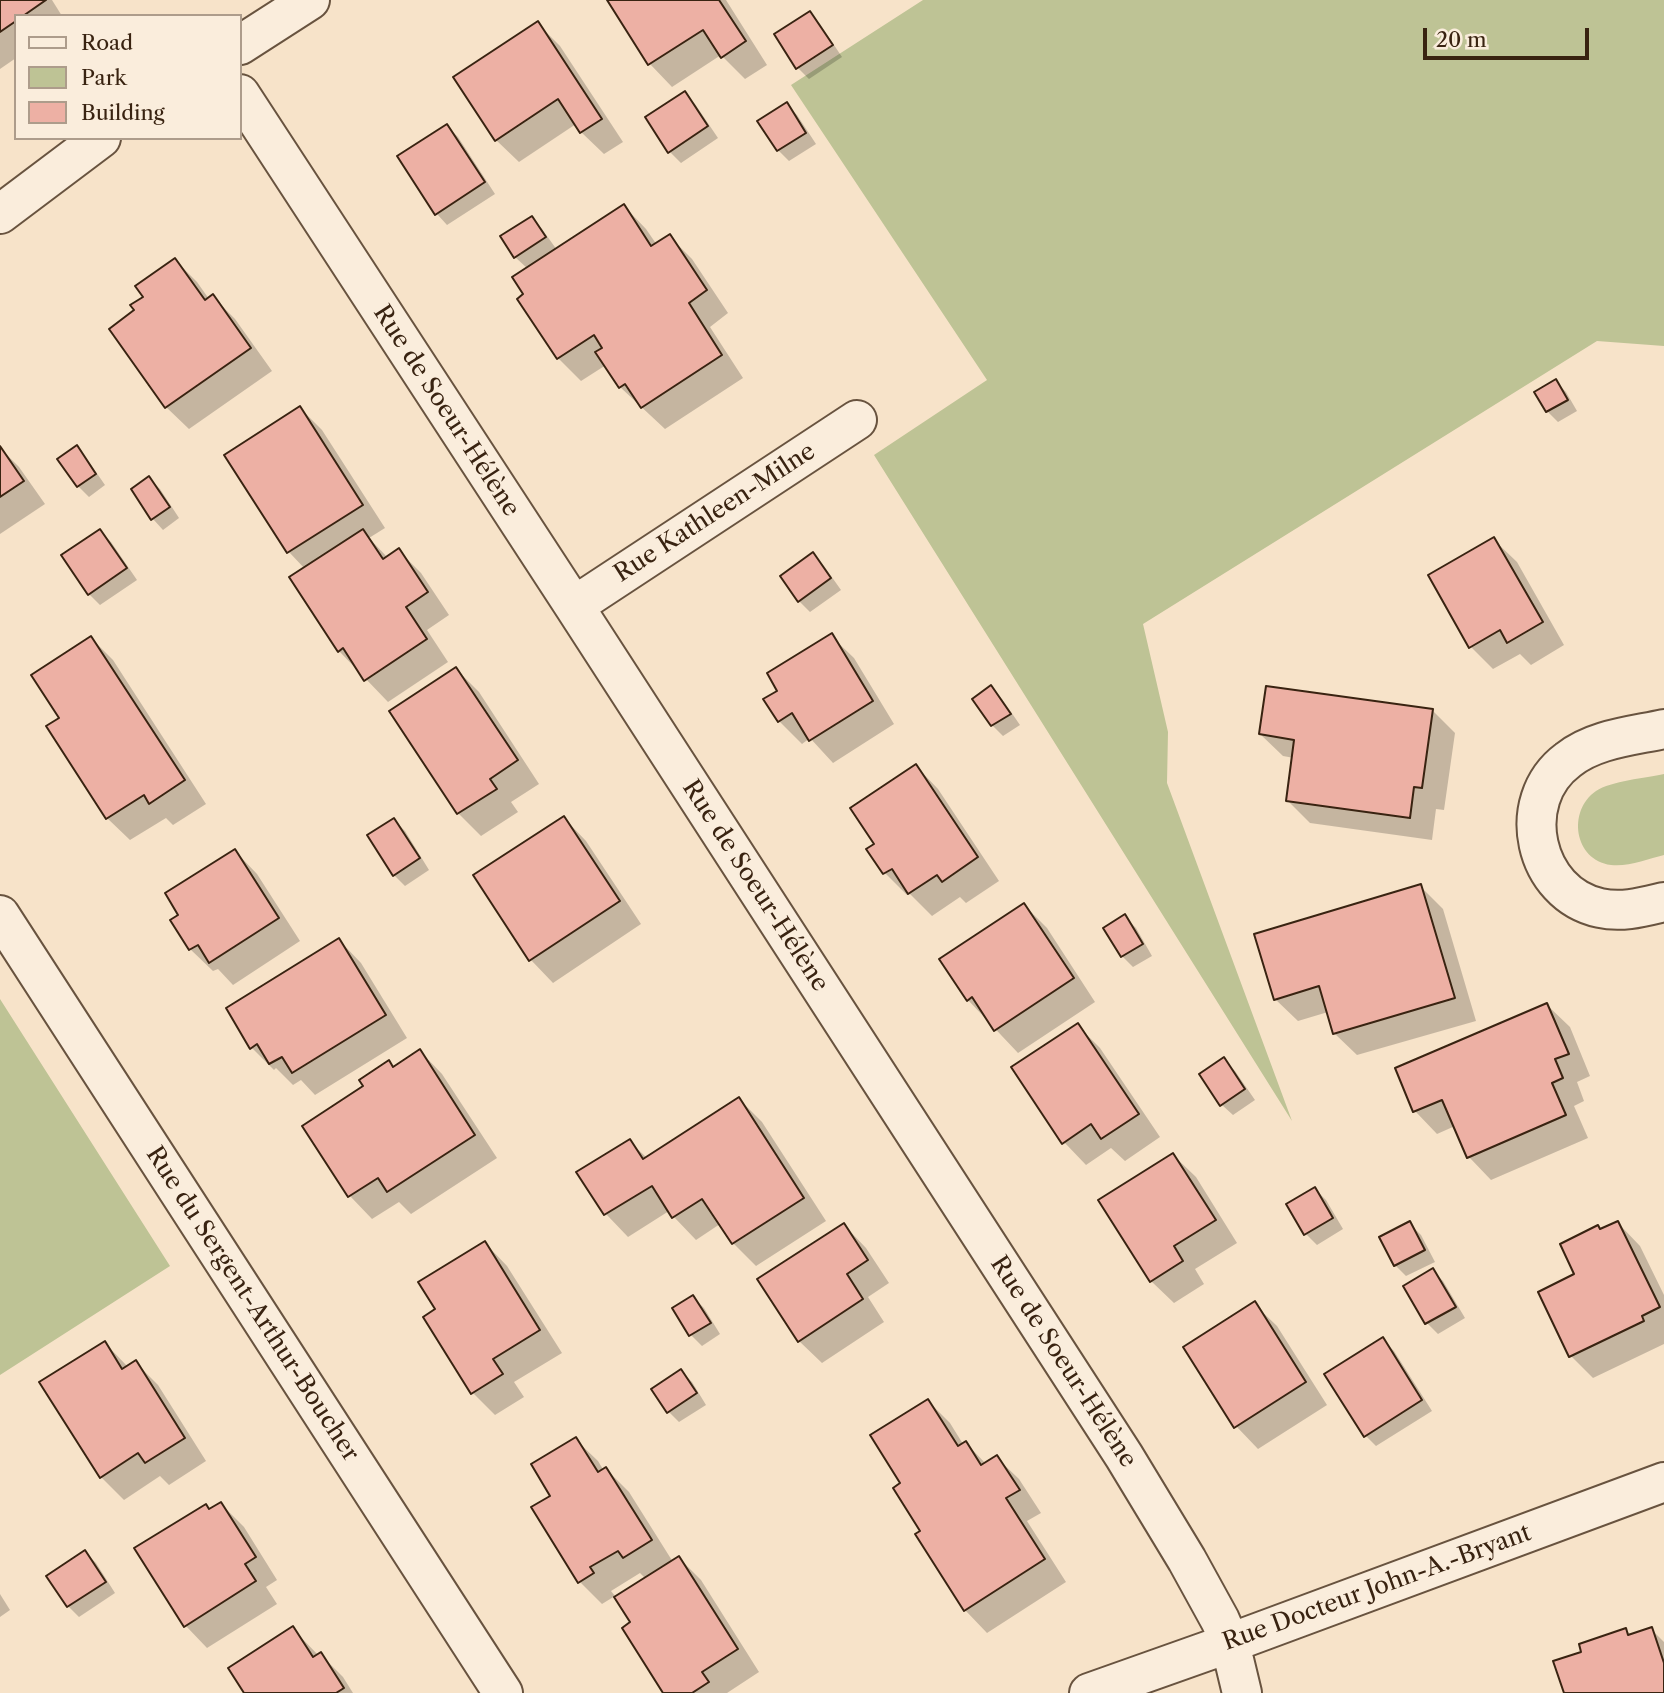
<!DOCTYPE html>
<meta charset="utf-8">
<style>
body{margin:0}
#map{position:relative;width:1664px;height:1693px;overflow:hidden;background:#f7e3c9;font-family:"Libre Caslon Text",serif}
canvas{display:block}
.legend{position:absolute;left:14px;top:14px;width:228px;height:126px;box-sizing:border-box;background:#faeddc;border:2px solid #ad9c8b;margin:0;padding:9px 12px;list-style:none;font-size:21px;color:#392311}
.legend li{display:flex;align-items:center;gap:14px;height:35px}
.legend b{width:35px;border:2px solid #ad9c8b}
.scale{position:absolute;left:1423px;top:28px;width:166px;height:32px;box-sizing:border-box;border:4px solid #392311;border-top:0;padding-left:9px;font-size:21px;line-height:24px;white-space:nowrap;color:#392311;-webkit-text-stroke:5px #faeddc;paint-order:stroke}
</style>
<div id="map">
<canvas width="1664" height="1693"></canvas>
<ul class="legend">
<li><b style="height:9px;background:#faeddc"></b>Road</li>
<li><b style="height:19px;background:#bec395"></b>Park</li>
<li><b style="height:19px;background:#edb0a4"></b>Building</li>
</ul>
<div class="scale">20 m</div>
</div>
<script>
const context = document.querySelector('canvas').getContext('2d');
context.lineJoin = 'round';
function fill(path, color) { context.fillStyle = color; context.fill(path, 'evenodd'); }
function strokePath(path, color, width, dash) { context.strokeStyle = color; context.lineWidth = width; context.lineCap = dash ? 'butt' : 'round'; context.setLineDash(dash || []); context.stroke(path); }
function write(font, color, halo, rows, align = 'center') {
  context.font = font + ' "Libre Caslon Text",serif'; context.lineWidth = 6; context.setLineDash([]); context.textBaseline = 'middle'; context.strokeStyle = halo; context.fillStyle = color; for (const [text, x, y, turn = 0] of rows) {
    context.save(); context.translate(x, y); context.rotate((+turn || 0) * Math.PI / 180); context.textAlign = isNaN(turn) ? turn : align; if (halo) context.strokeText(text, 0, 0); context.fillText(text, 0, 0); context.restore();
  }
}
fill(new Path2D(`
 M 923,0 L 1664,0 L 1664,346 L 1597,341 L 1143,624 L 1168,732 L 1167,783 L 1292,1121 L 874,455 L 987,380 L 791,85 Z
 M 1664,774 L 1664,855 C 1648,859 1628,867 1611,865 C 1574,860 1567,811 1596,791 C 1611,781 1646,778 1664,774 Z
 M 0,999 L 170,1266 L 0,1375 Z`), '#bec395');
fill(new Path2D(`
 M 0,0 L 52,0 L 62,16 L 16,16 L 16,58 L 0,69 Z
 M 609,0 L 726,0 L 767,65 L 745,79 L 721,55 L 672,87 L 650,64 Z
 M 809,13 L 820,24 L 842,57 L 809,79 L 798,68 Z
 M 537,23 L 560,46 L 623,142 L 604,154 L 581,132 L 576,124 L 519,162 L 496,140 Z
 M 684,93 L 695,104 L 718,138 L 681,163 L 670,152 L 647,117 Z
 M 786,104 L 797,115 L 816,144 L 789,161 L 778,150 Z
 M 447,126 L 458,137 L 495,194 L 447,225 L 437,214 Z
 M 624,206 L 646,229 L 657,245 L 670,237 L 692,259 L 728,313 L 710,327 L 743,378 L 665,429 L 620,387 L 606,365 L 581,381 L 558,358 L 526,295 L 528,269 L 515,257 L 531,218 L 542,229 L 557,250 Z
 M 175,260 L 197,282 L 209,299 L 213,297 L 235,319 L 272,371 L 189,429 L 166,407 L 137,311 Z
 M 1555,381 L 1566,392 L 1577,411 L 1558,422 L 1547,411 Z
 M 300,408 L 322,430 L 385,528 L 369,538 L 388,558 L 399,551 L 421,573 L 449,615 L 427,630 L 448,662 L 388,702 L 339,651 L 305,569 L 289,552 Z
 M 0,448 L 19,467 L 45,504 L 0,534 Z
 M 76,448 L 87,459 L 105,485 L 89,497 L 78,486 Z
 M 149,478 L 160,489 L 179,518 L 163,530 L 153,519 Z
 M 100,531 L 111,542 L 137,580 L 100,605 L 89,594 Z
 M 1494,540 L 1517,562 L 1564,645 L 1531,665 L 1520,654 L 1493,669 L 1471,647 Z
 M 813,555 L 824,566 L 841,590 L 810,612 L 799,601 Z
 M 831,636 L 854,658 L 894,724 L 833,763 L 810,738 L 802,744 L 779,721 L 780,691 Z
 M 91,638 L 113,660 L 206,804 L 173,825 L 166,818 L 130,840 L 107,818 L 61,718 Z
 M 456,669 L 479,692 L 539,784 L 511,802 L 518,812 L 481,836 L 458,813 L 391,711 Z
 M 991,688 L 1002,699 L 1020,725 L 1003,736 L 992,725 Z
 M 1432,710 L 1455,733 L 1444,810 L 1436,809 L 1432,840 L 1310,823 L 1288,801 L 1294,758 L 1283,756 L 1260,734 Z
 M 916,766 L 938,789 L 999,881 L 966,903 L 960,897 L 932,916 L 910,894 L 907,895 L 885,873 L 877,844 Z
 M 564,818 L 586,841 L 641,924 L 553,983 L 531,960 L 475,876 Z
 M 394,820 L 405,831 L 429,870 L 405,886 L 394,875 Z
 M 235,851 L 257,874 L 300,941 L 233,985 L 218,969 L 213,971 L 190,949 L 180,915 Z
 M 1420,886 L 1443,909 L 1476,1021 L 1357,1055 L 1334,1033 L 1328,1012 L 1298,1021 L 1275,999 Z
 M 1024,905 L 1047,928 L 1095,1002 L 1018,1053 L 968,1000 Z
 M 1125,917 L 1136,928 L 1152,956 L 1133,967 L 1122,956 L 1105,928 Z
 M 339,940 L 361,963 L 407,1038 L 315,1095 L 301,1080 L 293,1085 L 276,1068 L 274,1070 L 251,1047 Z
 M 1547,1005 L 1570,1027 L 1590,1076 L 1577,1082 L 1584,1101 L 1574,1106 L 1588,1138 L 1491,1180 L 1469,1157 L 1455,1126 L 1437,1134 L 1415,1111 Z
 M 1077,1025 L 1100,1048 L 1160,1137 L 1125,1161 L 1111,1148 L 1086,1165 L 1064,1142 Z
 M 420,1051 L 442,1074 L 497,1158 L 411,1214 L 399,1202 L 372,1219 L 350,1196 L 304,1126 Z
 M 1224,1060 L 1235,1071 L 1255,1100 L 1233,1115 L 1222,1105 Z
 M 739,1099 L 762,1122 L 826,1221 L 756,1266 L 733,1243 L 720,1224 L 696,1240 L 674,1217 L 669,1211 L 628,1237 L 606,1214 L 579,1173 L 629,1141 L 647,1158 Z
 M 1173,1155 L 1196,1177 L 1237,1243 L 1195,1269 L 1204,1284 L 1174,1303 L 1151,1281 Z
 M 1315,1189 L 1326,1200 L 1343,1229 L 1317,1245 L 1306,1234 L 1288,1205 Z
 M 1618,1223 L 1640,1246 L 1664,1295 L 1664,1344 L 1593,1378 L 1571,1356 L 1576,1275 L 1601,1231 Z
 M 1410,1224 L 1421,1235 L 1435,1262 L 1406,1276 L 1395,1265 Z
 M 844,1225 L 866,1248 L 889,1283 L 868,1297 L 884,1322 L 822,1363 L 799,1341 Z
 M 485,1243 L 507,1266 L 562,1353 L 514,1382 L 524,1397 L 495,1415 L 473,1393 L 437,1309 Z
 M 1432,1270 L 1443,1281 L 1465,1318 L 1438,1334 L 1427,1323 L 1405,1287 Z
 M 693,1297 L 704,1308 L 720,1334 L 702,1346 L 691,1335 L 674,1309 Z
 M 1254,1304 L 1277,1326 L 1327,1405 L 1258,1449 L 1236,1426 Z
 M 1383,1340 L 1394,1351 L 1432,1411 L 1376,1446 L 1365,1435 Z
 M 105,1343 L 127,1366 L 136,1363 L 158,1385 L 206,1461 L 169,1485 L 160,1476 L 124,1500 L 101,1477 Z
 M 681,1371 L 692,1382 L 706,1405 L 679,1422 L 668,1411 Z
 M 928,1401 L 950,1423 L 963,1444 L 966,1443 L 986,1464 L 996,1457 L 1019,1479 L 1041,1513 L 1027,1521 L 1066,1582 L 987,1633 L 965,1610 L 922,1531 L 902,1484 Z
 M 575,1439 L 598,1461 L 604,1471 L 606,1469 L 629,1492 L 673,1562 L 679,1558 L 701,1580 L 759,1672 L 727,1693 L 665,1693 L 633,1623 L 646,1579 L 640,1573 L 611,1591 L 615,1596 L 602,1604 L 580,1582 L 553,1496 Z
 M 221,1504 L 244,1527 L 277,1580 L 266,1587 L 277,1604 L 207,1648 L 185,1625 L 210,1510 Z
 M 85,1552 L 96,1563 L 115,1593 L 79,1617 L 68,1606 Z
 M 0,1594 L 10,1610 L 0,1617 Z
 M 293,1629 L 319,1656 L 321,1655 L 343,1677 L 353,1693 L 246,1693 Z
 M 1651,1629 L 1664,1642 L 1664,1693 L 1566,1693 L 1626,1630 L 1632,1636 Z`), '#0003');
const building = new Path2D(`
 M 0,0 L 46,0 L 23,16 L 16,16 L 16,21 L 0,32 Z
 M 607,0 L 719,0 L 746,41 L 721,58 L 703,30 L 648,65 Z
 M 810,11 L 833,45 L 796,69 L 774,34 Z
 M 538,21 L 602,119 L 580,133 L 558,99 L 495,141 L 453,77 Z
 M 685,91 L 708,126 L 668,153 L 645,117 Z
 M 787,102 L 806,133 L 777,151 L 757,121 Z
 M 447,124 L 485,182 L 435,215 L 397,156 Z
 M 624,204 L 651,246 L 670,234 L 707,290 L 689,303 L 722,355 L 641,408 L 625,384 L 619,388 L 595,352 L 602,348 L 594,335 L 557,359 L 517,299 L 523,294 L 512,277 Z
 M 532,216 L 546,237 L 514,258 L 500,236 Z
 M 175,258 L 205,300 L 213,294 L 251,348 L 165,408 L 109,329 L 134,310 L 130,305 L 143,297 L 135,286 Z
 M 1556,379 L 1568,400 L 1546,412 L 1534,392 Z
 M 300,406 L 363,505 L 287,553 L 224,455 Z
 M 77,445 L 96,474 L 77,487 L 57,459 Z
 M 0,446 L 24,481 L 0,497 Z
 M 149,476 L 170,507 L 151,520 L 131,489 Z
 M 100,529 L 127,568 L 88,595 L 61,555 Z
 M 363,529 L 383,559 L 399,548 L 428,592 L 406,607 L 427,639 L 364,681 L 343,648 L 338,652 L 289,577 Z
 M 1494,537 L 1543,622 L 1507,643 L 1500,630 L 1469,648 L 1428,575 Z
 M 813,552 L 831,578 L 798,602 L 780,576 Z
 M 832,633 L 873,701 L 809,741 L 792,713 L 778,722 L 763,699 L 777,691 L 767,673 Z
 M 91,636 L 185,780 L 149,804 L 144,795 L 106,819 L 46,726 L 59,718 L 31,675 Z
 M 456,667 L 518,760 L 490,779 L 497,789 L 457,814 L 389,711 Z
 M 991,685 L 1011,714 L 991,726 L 972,699 Z
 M 1266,686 L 1433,709 L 1422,788 L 1414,787 L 1410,818 L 1286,801 L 1294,740 L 1259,734 Z
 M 916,764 L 978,857 L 942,882 L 937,875 L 908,894 L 892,869 L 883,874 L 866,849 L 874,844 L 850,808 Z
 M 564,816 L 620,901 L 529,961 L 473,875 Z
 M 394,818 L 420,858 L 393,876 L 367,835 Z
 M 235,849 L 279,918 L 209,963 L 198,945 L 189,950 L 170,920 L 178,915 L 165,893 Z
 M 1421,884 L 1455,998 L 1333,1034 L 1319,986 L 1274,1000 L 1254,934 Z
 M 1024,903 L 1074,978 L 994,1031 L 972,997 L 967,1001 L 939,959 Z
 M 1125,914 L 1143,944 L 1121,957 L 1103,928 Z
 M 339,938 L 386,1015 L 292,1073 L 282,1057 L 269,1064 L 257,1044 L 250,1049 L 226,1008 Z
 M 1547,1003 L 1569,1054 L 1555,1059 L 1563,1078 L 1552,1083 L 1566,1115 L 1467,1158 L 1442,1100 L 1413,1112 L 1395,1068 Z
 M 1078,1023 L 1139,1114 L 1101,1139 L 1091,1124 L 1062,1144 L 1011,1067 Z
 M 420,1049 L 475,1135 L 387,1192 L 378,1178 L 348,1197 L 302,1126 L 363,1086 L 359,1080 L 389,1060 L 393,1067 Z
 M 1224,1057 L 1245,1089 L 1220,1106 L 1199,1074 Z
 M 739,1097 L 804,1198 L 732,1244 L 702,1199 L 672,1218 L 652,1186 L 604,1215 L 576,1172 L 630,1139 L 643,1159 Z
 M 1173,1153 L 1216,1220 L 1174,1246 L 1183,1261 L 1150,1282 L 1098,1200 Z
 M 1315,1187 L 1333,1218 L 1304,1235 L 1286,1204 Z
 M 1410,1221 L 1425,1250 L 1394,1266 L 1379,1237 Z
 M 1618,1221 L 1660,1307 L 1642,1316 L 1644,1321 L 1569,1357 L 1538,1292 L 1574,1274 L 1560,1244 L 1598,1225 L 1600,1229 Z
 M 844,1223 L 868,1260 L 847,1274 L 863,1299 L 798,1342 L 757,1279 Z
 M 485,1241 L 540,1330 L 493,1359 L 503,1374 L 471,1394 L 423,1317 L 435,1309 L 418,1282 Z
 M 1433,1268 L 1456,1307 L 1425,1324 L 1403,1286 Z
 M 693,1295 L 711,1323 L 689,1336 L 672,1308 Z
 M 1255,1301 L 1306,1382 L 1234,1428 L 1183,1347 Z
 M 1383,1337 L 1422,1400 L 1364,1437 L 1324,1374 Z
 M 105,1341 L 122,1369 L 136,1360 L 185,1438 L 145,1463 L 138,1453 L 100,1478 L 39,1382 Z
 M 681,1369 L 697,1393 L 667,1413 L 651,1389 Z
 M 928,1399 L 958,1446 L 966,1441 L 981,1465 L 997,1455 L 1020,1490 L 1006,1498 L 1045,1559 L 964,1611 L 915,1534 L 920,1531 L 893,1488 L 900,1483 L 870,1435 Z
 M 576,1437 L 598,1472 L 606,1467 L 652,1540 L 623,1558 L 618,1551 L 590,1567 L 594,1573 L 578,1583 L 531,1507 L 550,1496 L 531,1464 Z
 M 221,1502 L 256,1557 L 245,1564 L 256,1581 L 184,1627 L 134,1548 L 206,1504 L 209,1509 Z
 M 85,1550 L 106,1582 L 67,1607 L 46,1576 Z
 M 679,1556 L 738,1649 L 702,1672 L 709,1682 L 692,1693 L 663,1693 L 622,1628 L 630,1622 L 614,1597 Z
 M 293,1626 L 313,1657 L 321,1652 L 344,1688 L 336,1693 L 244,1693 L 228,1668 Z
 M 1652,1627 L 1664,1663 L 1664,1693 L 1564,1693 L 1553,1661 L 1581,1652 L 1579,1644 L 1626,1628 L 1628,1635 Z`);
fill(building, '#edb0a4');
strokePath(building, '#392311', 2);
const street = new Path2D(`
 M 240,45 L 310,0
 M 240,94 L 574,606 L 1124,1456 L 1187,1560 L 1220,1620 L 1230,1643 L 1242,1693
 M 0,214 L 101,138
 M 574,606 L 857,420
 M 1664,729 C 1632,736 1594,739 1568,760 C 1513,801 1534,894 1600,908 C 1622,913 1643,907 1664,902
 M 0,915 L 503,1693
 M 1089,1693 L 1230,1643 L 1664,1482`);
strokePath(street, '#68533f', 42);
strokePath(street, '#faeddc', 38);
write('24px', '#392311', '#faeddc', [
 ["Rue de Soeur-Hélène",446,411,57],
 ["Rue Kathleen-Milne",715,513,-33],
 ["Rue de Soeur-Hélène",755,886,57],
 ["Rue du Sergent-Arthur-Boucher",252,1304,57],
 ["Rue de Soeur-Hélène",1063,1362,57],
 ["Rue Docteur John-A.-Bryant",1377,1588,-20]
]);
</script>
